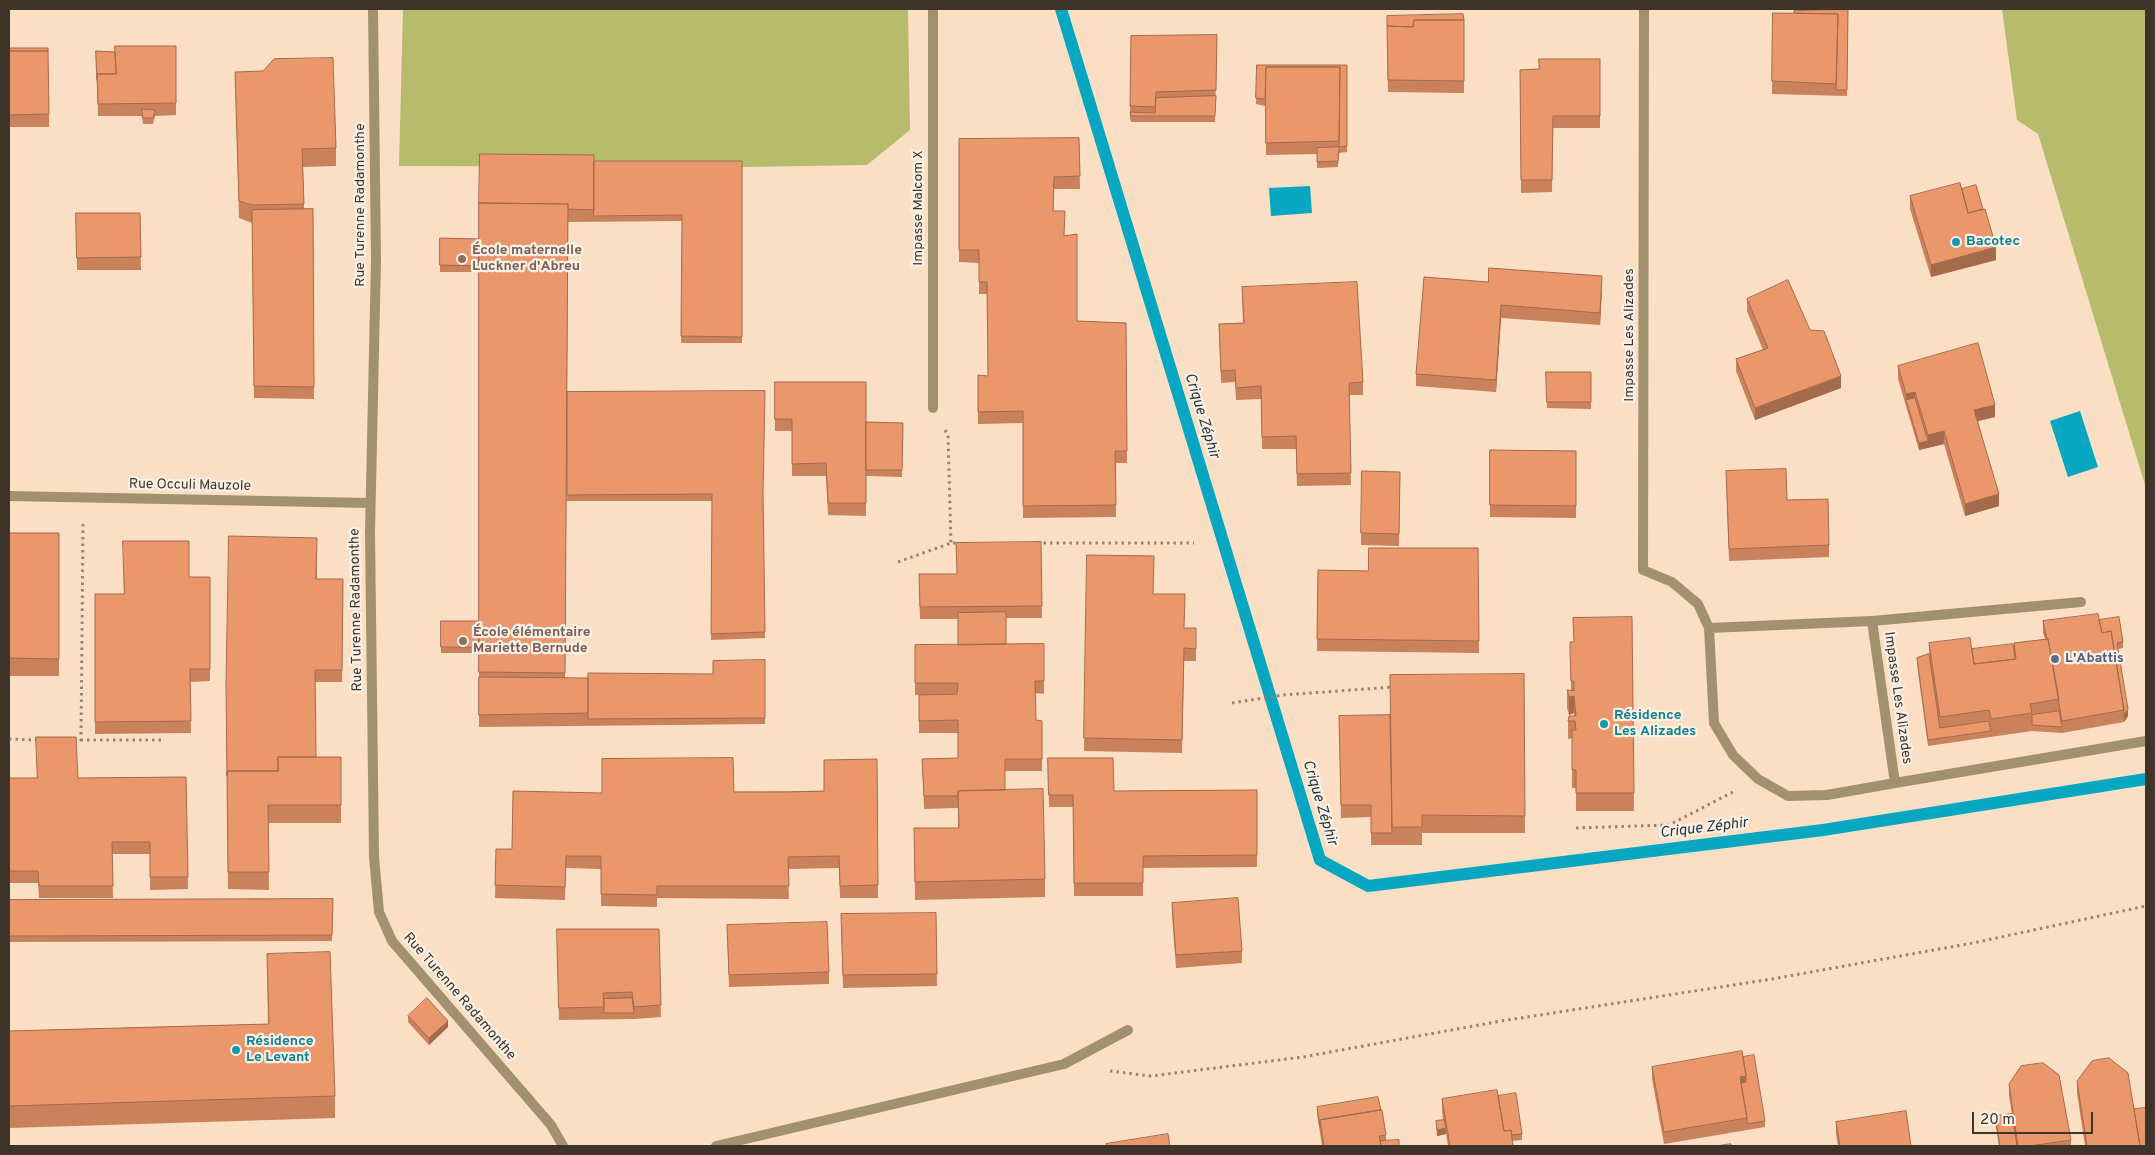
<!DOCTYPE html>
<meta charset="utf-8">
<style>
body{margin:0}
#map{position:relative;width:2155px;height:1155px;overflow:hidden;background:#fbdfc4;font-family:Overpass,sans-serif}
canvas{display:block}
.frame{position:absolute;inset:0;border:10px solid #3f3429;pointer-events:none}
.scale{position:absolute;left:1972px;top:1112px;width:121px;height:22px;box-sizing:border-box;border:2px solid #3f3429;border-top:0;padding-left:6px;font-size:15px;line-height:18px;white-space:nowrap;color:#3f3429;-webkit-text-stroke:4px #fbf0e5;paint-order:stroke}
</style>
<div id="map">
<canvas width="2155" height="1155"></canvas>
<div class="frame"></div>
<div class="scale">20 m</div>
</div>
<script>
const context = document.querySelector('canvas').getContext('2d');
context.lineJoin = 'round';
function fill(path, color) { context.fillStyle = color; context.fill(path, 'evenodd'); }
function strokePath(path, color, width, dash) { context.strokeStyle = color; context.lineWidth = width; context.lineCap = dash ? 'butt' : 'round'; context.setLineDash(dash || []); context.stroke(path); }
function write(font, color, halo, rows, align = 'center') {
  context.font = font + ' Overpass,sans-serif'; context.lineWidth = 4.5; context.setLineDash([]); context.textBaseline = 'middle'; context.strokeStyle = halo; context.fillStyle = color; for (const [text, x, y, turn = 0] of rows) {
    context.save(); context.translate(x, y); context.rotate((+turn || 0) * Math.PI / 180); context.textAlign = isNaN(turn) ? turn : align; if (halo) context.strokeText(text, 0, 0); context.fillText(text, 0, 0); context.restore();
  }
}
fill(new Path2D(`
 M 403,9 L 908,9 L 910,130 L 867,165 L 742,167 L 399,166 Z
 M 2002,9 L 2146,9 L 2146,488 L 2038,134 L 2017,120 Z`), '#b7bb6c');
fill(new Path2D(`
 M 1310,186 L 1312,213 L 1271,216 L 1269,188 Z
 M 2080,411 L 2098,467 L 2068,477 L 2050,421 Z`), '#07a6c1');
strokePath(new Path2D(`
 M 1061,9 L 1320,860 L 1368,886 L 1823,830 L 2146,779`), '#07a6c1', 12);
strokePath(new Path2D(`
 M 945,430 L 948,436 L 951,543
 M 1037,543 L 1194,543
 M 898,562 L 951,543 L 958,543
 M 1232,703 L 1283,695 L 1393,687
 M 9,739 L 40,740
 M 74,740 L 161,740
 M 81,741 L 83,523
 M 1576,828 L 1669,825 L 1733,792
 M 1110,1071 L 1151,1076 L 1303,1057 L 1501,1021 L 1772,979 L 1973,943 L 2146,906`), '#978471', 3, [2.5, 4]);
strokePath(new Path2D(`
 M 1872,621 L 2081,602
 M 1895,783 L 2146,741`), '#a1916e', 10);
strokePath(new Path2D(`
 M 373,9 L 376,260 L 370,532 L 374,857 L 379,912 L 392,941 L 551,1125 L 563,1146
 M 933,9 L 933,408
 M 1644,9 L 1643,570 L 1672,582 L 1698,604 L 1709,628 L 1714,723 L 1733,755 L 1758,779 L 1788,796 L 1827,795 L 1895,783 L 1872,621 L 1709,628
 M 9,496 L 370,503
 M 716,1146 L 1064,1064 L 1128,1030`), '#a1916e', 10);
fill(new Path2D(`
 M 1848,10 L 1847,96 L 1772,94 L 1773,13 L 1794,13 Z
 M 1464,20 L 1464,93 L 1388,92 L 1387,39 Z
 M 1217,35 L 1215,122 L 1131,122 L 1130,118 L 1131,36 Z
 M 176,46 L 176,115 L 155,116 L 153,124 L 143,124 L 142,116 L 98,116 L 96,51 L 115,52 Z
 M 9,48 L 49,114 L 49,127 L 9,127 Z
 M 1600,59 L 1600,128 L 1553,128 L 1552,192 L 1521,193 L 1520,70 L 1539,69 Z
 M 1257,65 L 1347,65 L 1347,152 L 1339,153 L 1338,167 L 1317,168 L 1317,154 L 1266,155 L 1266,82 L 1265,106 L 1256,104 Z
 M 235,72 L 336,148 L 336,166 L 303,167 L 304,209 L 313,209 L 314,399 L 254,398 L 252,223 L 239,218 Z
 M 1079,138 L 1080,189 L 1054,189 L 1053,211 L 1064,236 L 1077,321 L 1126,323 L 1127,463 L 1116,463 L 1116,517 L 1023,518 L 1023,423 L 978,424 L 978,375 L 988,376 L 987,294 L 979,294 L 979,263 L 959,262 L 959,139 Z
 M 594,161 L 742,161 L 742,343 L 681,343 L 682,221 L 568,222 L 567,392 L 763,498 L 765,638 L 711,640 L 712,501 L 567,501 L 567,397 L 565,678 L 588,678 L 713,674 L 765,660 L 765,724 L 479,727 L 479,653 L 441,653 L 441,647 L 479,621 L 479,272 L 440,272 L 440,238 L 479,239 Z
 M 1962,189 L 1983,209 L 1996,260 L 1931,277 L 1910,209 L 1910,196 Z
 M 76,213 L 140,213 L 141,270 L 77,270 Z
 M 1488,282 L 1602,288 L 1600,325 L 1501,318 L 1496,392 L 1416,386 L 1416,374 Z
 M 1242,287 L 1363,382 L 1363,395 L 1349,395 L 1351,485 L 1297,486 L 1296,449 L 1262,449 L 1261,399 L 1236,400 L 1235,382 L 1221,383 L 1219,324 L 1243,323 Z
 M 1747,299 L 1841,388 L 1755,420 L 1736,371 L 1736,359 L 1763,350 L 1747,311 Z
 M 1898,366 L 1995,417 L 1978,421 L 1999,506 L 1965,516 L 1944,444 L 1919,450 L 1898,379 Z
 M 1546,372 L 1591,372 L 1591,409 L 1547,408 Z
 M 775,382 L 866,422 L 903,423 L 902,477 L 866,476 L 866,516 L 828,515 L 826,476 L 792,476 L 792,431 L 775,431 Z
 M 1490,450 L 1576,451 L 1576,518 L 1490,517 Z
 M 1726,471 L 1787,500 L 1829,545 L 1829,557 L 1729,561 Z
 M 1400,484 L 1399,546 L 1361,545 L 1361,533 Z
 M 9,533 L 59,533 L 59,676 L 9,676 Z
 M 1041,542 L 1042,618 L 1006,618 L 1006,644 L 1044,644 L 1044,694 L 1035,693 L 1036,720 L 1042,721 L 1042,771 L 1005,771 L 1005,790 L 1045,879 L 1045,897 L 915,900 L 914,828 L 958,828 L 958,808 L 924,809 L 922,759 L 958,758 L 958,733 L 919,733 L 919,695 L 915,695 L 915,645 L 958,645 L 958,619 L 920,619 L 919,586 L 956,574 Z
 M 1478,548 L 1479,653 L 1317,651 L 1318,570 L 1368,571 Z
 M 317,550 L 317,579 L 343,579 L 342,682 L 315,682 L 316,757 L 341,757 L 341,823 L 268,823 L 269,890 L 228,889 L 226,685 Z
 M 1087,555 L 1153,594 L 1184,628 L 1196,628 L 1196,661 L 1184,661 L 1182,753 L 1084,751 Z
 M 189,577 L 210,577 L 210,681 L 190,682 L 191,733 L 95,734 L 95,594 L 123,594 Z
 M 1632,617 L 1634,811 L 1576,811 L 1576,788 L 1572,788 L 1572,738 L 1568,739 L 1568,721 L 1574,716 L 1574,713 L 1569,715 L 1567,708 L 1567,690 L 1571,690 L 1570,642 L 1573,642 Z
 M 2099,620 L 2123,642 L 2123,648 L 2118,649 L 2128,716 L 2124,722 L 2062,733 L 2032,731 L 1928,746 L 1917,664 L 1917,658 L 1929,654 L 1929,643 L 2014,656 L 2014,643 L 2045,639 L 2043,633 L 2043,621 Z
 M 1524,674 L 1525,833 L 1422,833 L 1422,845 L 1371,845 L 1371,817 L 1341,818 L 1339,716 L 1390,715 Z
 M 1048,758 L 1114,791 L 1257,790 L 1257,867 L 1143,868 L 1143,896 L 1074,896 L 1073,807 L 1049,807 Z
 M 877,759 L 878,898 L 840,898 L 839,868 L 788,869 L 789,899 L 657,898 L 657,907 L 601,906 L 601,869 L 566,868 L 565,900 L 495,898 L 496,849 L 512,849 L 602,793 L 824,791 Z
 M 186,777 L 188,889 L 150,890 L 150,854 L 112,854 L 113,898 L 39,898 L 38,883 L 9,883 L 9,778 L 78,778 Z
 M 333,899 L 332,941 L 9,942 L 9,900 Z
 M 1172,903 L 1242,951 L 1242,963 L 1176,968 L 1172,915 Z
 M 936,913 L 937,986 L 843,988 L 841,926 Z
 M 727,925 L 829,972 L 829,984 L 729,987 Z
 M 659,929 L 661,1017 L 634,1019 L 559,1020 L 557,942 Z
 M 267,954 L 335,1096 L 335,1118 L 9,1128 L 9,1031 L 268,1024 Z
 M 408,1016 L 448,1027 L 429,1045 L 408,1022 Z
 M 1743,1057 L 1765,1121 L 1765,1127 L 1664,1144 L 1652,1079 L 1652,1067 Z
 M 2077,1081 L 2134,1109 L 2146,1146 L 2085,1146 L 2077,1093 Z
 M 2009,1084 L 2071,1140 L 2071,1146 L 1999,1146 L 1995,1122 L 1995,1116 L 2012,1114 L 2009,1096 Z
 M 1498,1096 L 1522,1134 L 1522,1140 L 1512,1141 L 1513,1146 L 1448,1146 L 1446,1134 L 1437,1136 L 1436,1121 L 1443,1120 L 1442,1111 L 1442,1099 Z
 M 1317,1107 L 1381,1110 L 1386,1135 L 1386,1141 L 1399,1146 L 1322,1146 L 1317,1114 Z
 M 1836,1122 L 1911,1146 L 1838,1146 L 1836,1134 Z`), '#ca825d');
fill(new Path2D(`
 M 1996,247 L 1996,260 L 1931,277 L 1931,265 Z
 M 1602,276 L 1602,288 L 1600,325 L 1600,313 Z
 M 1501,305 L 1501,318 L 1496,392 L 1496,380 Z
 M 1841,376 L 1841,388 L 1755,420 L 1755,408 Z
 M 1915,392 L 1915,404 L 1906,400 L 1906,394 Z
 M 1995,405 L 1995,417 L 1974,422 L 1974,410 Z
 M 1944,431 L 1944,444 L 1919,450 L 1919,443 L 1928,441 L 1928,435 Z
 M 1999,494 L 1999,506 L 1965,516 L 1965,504 Z
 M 1574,696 L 1574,713 L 1569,715 L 1569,697 Z
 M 2128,709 L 2128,716 L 2124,722 L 2124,716 Z
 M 448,1021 L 448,1027 L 429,1045 L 429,1038 Z
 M 1746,1076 L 1746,1088 L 1741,1089 L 1740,1077 Z
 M 1446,1128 L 1446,1134 L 1437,1136 L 1437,1130 Z`), '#a46a4c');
const building = new Path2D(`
 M 1848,10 L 1847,90 L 1836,90 L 1838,14 L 1794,13 L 1794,11 Z
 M 1773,13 L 1838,14 L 1836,84 L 1772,81 Z
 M 1463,14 L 1464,20 L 1414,20 L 1413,27 L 1387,26 L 1387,16 Z
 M 1414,20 L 1464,20 L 1464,81 L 1388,80 L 1387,26 L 1413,27 Z
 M 1217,35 L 1216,90 L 1156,92 L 1155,107 L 1130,106 L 1131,36 Z
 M 115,46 L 176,46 L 176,103 L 98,104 L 97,74 L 116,74 Z
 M 9,48 L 48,48 L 48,51 L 9,51 Z
 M 9,51 L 48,51 L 49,114 L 9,115 Z
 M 96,51 L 115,52 L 116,74 L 97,74 L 97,80 Z
 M 333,58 L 336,148 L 302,149 L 304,204 L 252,205 L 239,201 L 235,72 L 263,71 L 274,59 Z
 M 1539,59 L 1600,59 L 1600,116 L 1553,116 L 1552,180 L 1521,180 L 1520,70 L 1539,69 Z
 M 1257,65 L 1347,65 L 1347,146 L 1339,147 L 1340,67 L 1266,67 L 1265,99 L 1256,98 Z
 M 1266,67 L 1340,67 L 1339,141 L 1266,143 Z
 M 1216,96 L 1215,116 L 1131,116 L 1130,112 L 1155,113 L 1156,98 Z
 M 142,109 L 155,110 L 153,118 L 143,118 Z
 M 1079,138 L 1080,176 L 1054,177 L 1053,211 L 1065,211 L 1064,236 L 1077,234 L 1077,321 L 1126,323 L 1127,451 L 1115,451 L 1116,505 L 1023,506 L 1023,411 L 978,412 L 978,375 L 988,376 L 987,282 L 979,282 L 979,250 L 959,250 L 959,139 Z
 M 1339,147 L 1338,161 L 1317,162 L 1317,148 Z
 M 480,154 L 594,155 L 594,210 L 568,209 L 568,204 L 479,203 Z
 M 594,161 L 742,161 L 742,337 L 681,336 L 682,215 L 594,216 Z
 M 1960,183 L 1968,213 L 1985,209 L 1996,247 L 1931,265 L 1910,196 Z
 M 1976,185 L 1983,209 L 1968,213 L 1962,189 Z
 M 479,203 L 568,204 L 565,673 L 479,672 Z
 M 313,209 L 314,387 L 254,386 L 252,210 Z
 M 76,213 L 140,213 L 141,257 L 77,258 Z
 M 440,238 L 479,239 L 479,266 L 440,265 Z
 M 1489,268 L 1602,276 L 1600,313 L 1501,305 L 1496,380 L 1416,374 L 1424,277 L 1488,282 Z
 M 1788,280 L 1810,330 L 1824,331 L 1841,376 L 1755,408 L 1736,359 L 1768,348 L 1747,299 Z
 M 1357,282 L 1363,382 L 1349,383 L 1351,473 L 1297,474 L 1296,436 L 1262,437 L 1261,386 L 1236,388 L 1235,370 L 1221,371 L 1219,324 L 1244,323 L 1242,287 Z
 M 1978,343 L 1995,405 L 1974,410 L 1999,494 L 1965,504 L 1944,431 L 1928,435 L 1915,392 L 1906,394 L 1898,366 Z
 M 1546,372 L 1591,372 L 1591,402 L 1547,402 Z
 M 775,382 L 866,382 L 866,503 L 828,503 L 826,463 L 792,464 L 792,419 L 775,419 Z
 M 765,391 L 763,494 L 765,632 L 711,634 L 712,494 L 567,495 L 567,392 Z
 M 1915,398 L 1928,441 L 1919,443 L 1906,400 Z
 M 866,422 L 903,423 L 902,470 L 866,470 Z
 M 1490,450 L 1576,451 L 1576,506 L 1490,505 Z
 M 1786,469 L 1787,500 L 1828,499 L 1829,545 L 1729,549 L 1726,471 Z
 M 1362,471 L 1400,472 L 1399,534 L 1361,533 Z
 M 9,533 L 59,533 L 59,659 L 9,658 Z
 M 229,536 L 317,538 L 316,579 L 343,579 L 342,670 L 315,670 L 316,757 L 278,757 L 278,771 L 227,771 L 227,776 L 226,685 Z
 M 123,541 L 189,541 L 189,577 L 210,577 L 210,669 L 190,669 L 191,721 L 95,722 L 95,594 L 124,594 Z
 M 1041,542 L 1042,606 L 920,607 L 919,574 L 957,574 L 956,543 Z
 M 1369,548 L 1478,548 L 1479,641 L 1317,639 L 1318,570 L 1368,571 Z
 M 1087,555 L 1154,556 L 1153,594 L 1185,594 L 1184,628 L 1196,628 L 1196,649 L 1184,648 L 1182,740 L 1084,738 Z
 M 1006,612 L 1006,644 L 958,645 L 958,613 Z
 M 2098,614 L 2102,633 L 2111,631 L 2124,710 L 2062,721 L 2048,639 L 2047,639 L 2043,621 Z
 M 1632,617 L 1634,793 L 1576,793 L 1576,770 L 1572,770 L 1572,730 L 1576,730 L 1575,721 L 1568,721 L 1569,716 L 1576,716 L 1574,696 L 1569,697 L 1567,690 L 1574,691 L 1574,681 L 1571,681 L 1570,651 L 1570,642 L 1574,642 L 1573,618 Z
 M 2119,617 L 2123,642 L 2117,643 L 2128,709 L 2124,716 L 2124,710 L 2111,631 L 2102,633 L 2099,620 Z
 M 441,621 L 479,621 L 479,647 L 441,647 Z
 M 1970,638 L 1974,664 L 2016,659 L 2014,643 L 2048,639 L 2059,699 L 2030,704 L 2032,713 L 1991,719 L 1989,710 L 1940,717 L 1929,643 Z
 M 1044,644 L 1044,681 L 1035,681 L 1036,720 L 1042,721 L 1042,759 L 1005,759 L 1005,790 L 958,791 L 958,796 L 924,796 L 922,759 L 958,758 L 958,720 L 919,721 L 919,695 L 957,694 L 958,683 L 915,683 L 915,645 Z
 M 2013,644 L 2015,659 L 1974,664 L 1972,649 Z
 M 1929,654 L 1940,728 L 1989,721 L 1991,731 L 1928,740 L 1917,658 Z
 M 765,660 L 765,718 L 588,719 L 588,673 L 713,674 L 713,661 Z
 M 1524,674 L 1525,816 L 1422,815 L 1422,827 L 1392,827 L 1390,675 Z
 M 479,677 L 588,678 L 588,713 L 479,715 Z
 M 2059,711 L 2062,727 L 2032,725 L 2032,715 Z
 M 1390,715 L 1392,833 L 1371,833 L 1371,805 L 1341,805 L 1339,716 Z
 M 36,737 L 76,737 L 78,778 L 186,777 L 188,877 L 150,877 L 150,842 L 112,842 L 113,886 L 39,886 L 38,871 L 9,871 L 9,778 L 37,778 Z
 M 278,757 L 341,757 L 341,805 L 268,805 L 269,872 L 228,872 L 227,771 L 278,771 Z
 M 733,758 L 734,792 L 788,792 L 824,791 L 824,760 L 877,759 L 878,885 L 840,886 L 839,856 L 788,857 L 789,886 L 657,886 L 657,895 L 601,894 L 601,856 L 566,856 L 565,887 L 495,885 L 496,849 L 512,849 L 513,791 L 602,793 L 602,759 Z
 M 1048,758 L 1113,758 L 1114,791 L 1257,790 L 1257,855 L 1143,856 L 1143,883 L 1074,883 L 1073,795 L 1049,795 Z
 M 1043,789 L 1045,879 L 915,882 L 914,828 L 959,828 L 958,791 Z
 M 1238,898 L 1242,951 L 1176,955 L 1172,903 Z
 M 333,899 L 332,935 L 9,936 L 9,900 Z
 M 936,913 L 937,974 L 843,975 L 841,914 Z
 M 827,922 L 829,972 L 729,975 L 727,925 Z
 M 557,929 L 659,929 L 661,1005 L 634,1007 L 632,992 L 603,993 L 604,1007 L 559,1008 Z
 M 330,952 L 335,1096 L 9,1106 L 9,1031 L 269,1024 L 267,954 Z
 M 427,998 L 448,1021 L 429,1038 L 408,1016 Z
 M 632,998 L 634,1013 L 604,1013 L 604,999 Z
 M 1742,1051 L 1746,1076 L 1740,1077 L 1747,1118 L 1664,1132 L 1652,1067 Z
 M 1754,1055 L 1765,1121 L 1747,1124 L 1747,1118 L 1741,1083 L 1746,1082 L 1746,1076 L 1743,1057 Z
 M 2109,1058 L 2128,1073 L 2140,1146 L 2087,1146 L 2077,1081 L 2092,1061 Z
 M 2043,1063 L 2059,1075 L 2071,1140 L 2029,1146 L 2018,1146 L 2009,1084 L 2021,1066 Z
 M 1497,1090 L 1504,1131 L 1511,1130 L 1513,1146 L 1450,1146 L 1442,1099 Z
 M 1516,1093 L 1522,1134 L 1512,1135 L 1511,1130 L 1504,1131 L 1498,1096 Z
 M 1378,1097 L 1381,1110 L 1320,1120 L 1320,1126 L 1317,1107 Z
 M 2146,1108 L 2146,1146 L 2140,1146 L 2134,1109 Z
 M 1382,1110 L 1386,1135 L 1379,1136 L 1381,1146 L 1324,1146 L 1320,1120 Z
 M 1906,1111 L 1911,1146 L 1840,1146 L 1836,1122 Z
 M 2012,1114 L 2017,1146 L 2000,1146 L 1995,1116 Z
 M 1444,1120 L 1446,1128 L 1437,1130 L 1436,1121 Z
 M 1168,1134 L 1170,1146 L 1106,1146 L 1106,1144 Z
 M 1399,1140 L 1399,1146 L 1381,1146 L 1380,1141 Z
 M 1731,1144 L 1732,1146 L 1717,1146 Z`);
fill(building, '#eb976c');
strokePath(building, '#a46a4c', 1);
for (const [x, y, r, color] of [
 [1956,242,5,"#0f9aa8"],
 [462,259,5,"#8d6e63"],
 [463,641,5,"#8d6e63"],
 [2055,659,5,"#5c6f8a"],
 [1604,724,5,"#0f9aa8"],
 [236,1050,5,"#0f9aa8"]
]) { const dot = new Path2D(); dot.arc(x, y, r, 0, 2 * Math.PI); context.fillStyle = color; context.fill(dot); strokePath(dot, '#fbf0e5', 2); }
write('14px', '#3f3429', '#fbf0e5', [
 ["Rue Turenne Radamonthe",361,205,-90],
 ["Impasse Malcom X",919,208,-90],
 ["Impasse Les Alizades",1630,335,-90],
 ["Rue Occuli Mauzole",190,486,1],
 ["Rue Turenne Radamonthe",357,610,-91],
 ["Impasse Les Alizades",1897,698,82],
 ["Rue Turenne Radamonthe",459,997,49]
]);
write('bold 14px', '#0d838f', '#fbf0e5', [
 ["Bacotec",1966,242],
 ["Résidence",1614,716],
 ["Les Alizades",1614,732],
 ["Résidence",246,1042],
 ["Le Levant",246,1058]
], 'left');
write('bold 14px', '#785e54', '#fbf0e5', [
 ["École maternelle",472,251],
 ["Luckner d'Abreu",472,267],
 ["École élémentaire",473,633],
 ["Mariette Bernude",473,649]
], 'left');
write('bold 14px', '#4e5e75', '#fbf0e5', [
 ["L'Abattis",2065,659]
], 'left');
write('italic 15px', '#1d3339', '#fbf0e5', [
 ["Crique Zéphir",1201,416,73],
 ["Crique Zéphir",1319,803,73],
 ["Crique Zéphir",1704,829,-7]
]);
</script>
